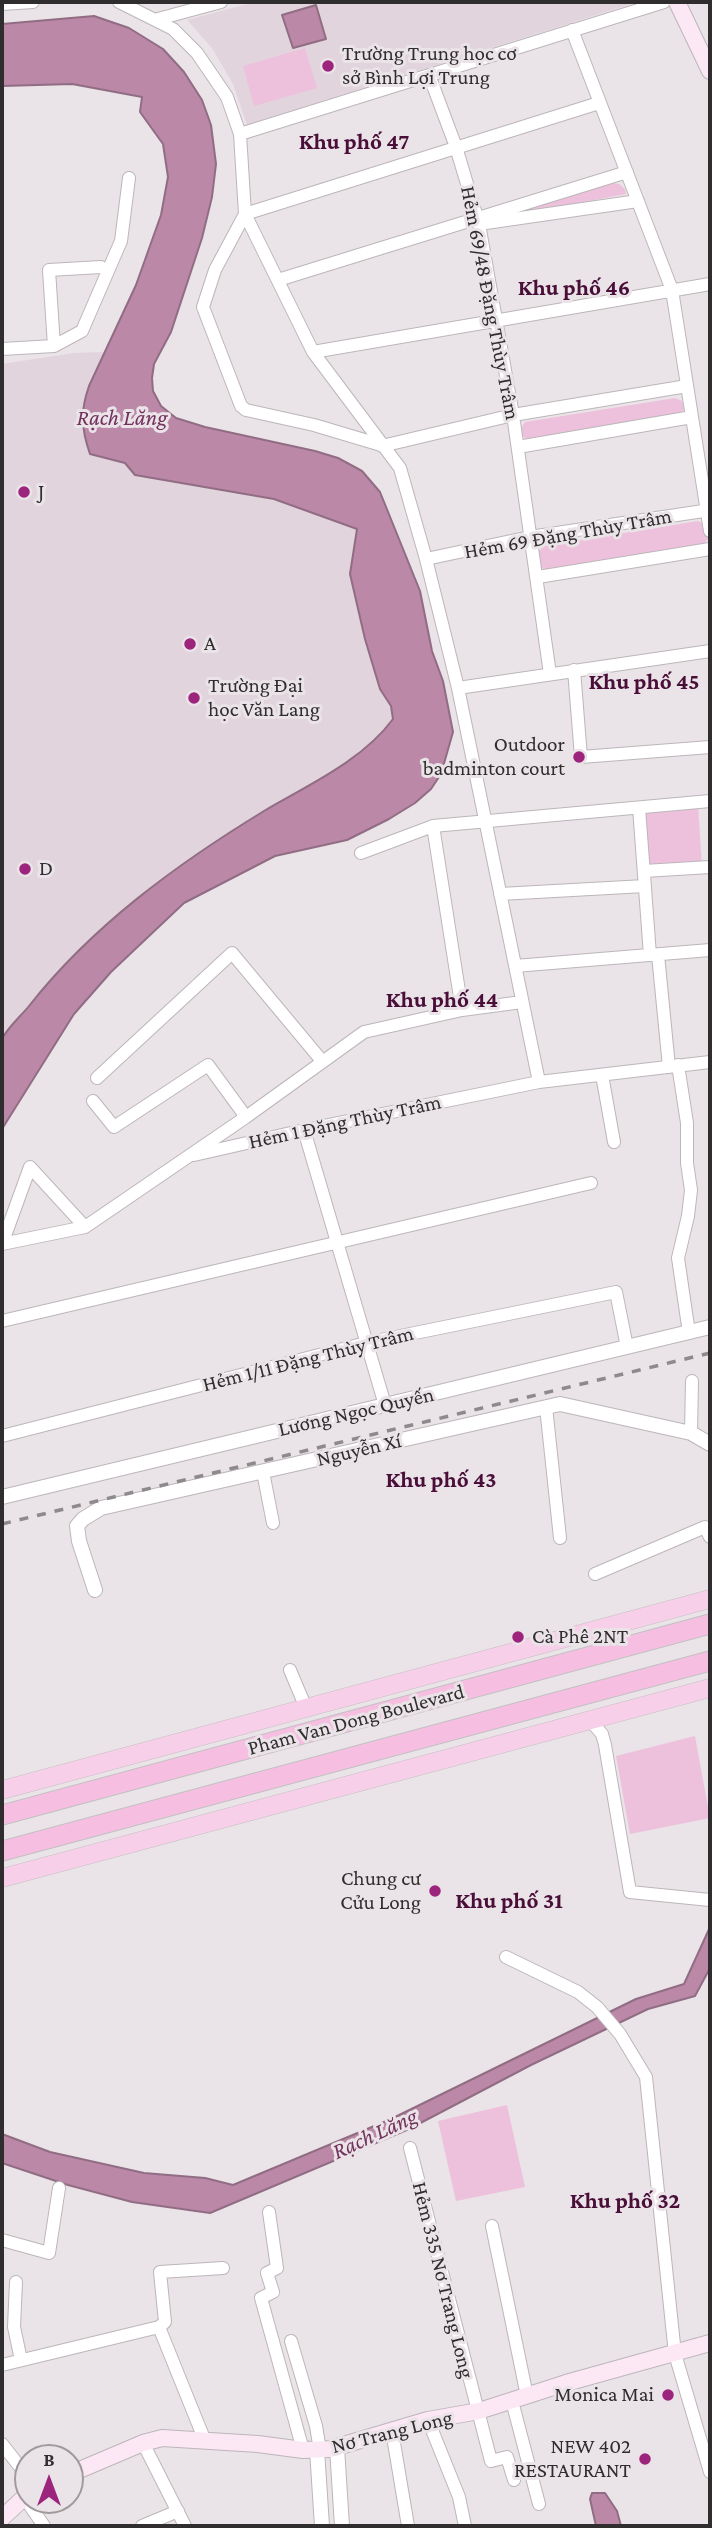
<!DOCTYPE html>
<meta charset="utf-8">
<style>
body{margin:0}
#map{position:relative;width:712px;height:2528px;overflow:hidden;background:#eae3e7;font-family:"Crimson Pro",serif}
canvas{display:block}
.frame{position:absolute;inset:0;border:4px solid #302d2f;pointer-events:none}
.north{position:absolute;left:14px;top:2444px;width:70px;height:70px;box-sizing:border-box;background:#eae3e7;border:2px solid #a09a9d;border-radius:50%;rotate:0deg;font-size:19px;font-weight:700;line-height:28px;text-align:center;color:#302d2f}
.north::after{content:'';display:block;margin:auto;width:24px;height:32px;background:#9d247c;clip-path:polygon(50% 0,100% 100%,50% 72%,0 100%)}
</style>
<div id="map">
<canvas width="712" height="2528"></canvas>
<div class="frame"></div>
<div class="north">B</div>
</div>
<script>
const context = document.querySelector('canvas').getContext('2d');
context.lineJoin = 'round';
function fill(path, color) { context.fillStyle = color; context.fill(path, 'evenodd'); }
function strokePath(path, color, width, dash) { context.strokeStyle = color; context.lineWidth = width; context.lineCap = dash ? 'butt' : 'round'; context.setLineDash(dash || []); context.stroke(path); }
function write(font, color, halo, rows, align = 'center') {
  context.font = font + ' "Crimson Pro",serif'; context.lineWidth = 6; context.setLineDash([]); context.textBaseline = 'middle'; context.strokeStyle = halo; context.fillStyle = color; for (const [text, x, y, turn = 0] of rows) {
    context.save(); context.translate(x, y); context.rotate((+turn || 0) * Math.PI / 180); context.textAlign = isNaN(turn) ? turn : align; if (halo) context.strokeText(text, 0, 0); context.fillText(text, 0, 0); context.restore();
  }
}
fill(new Path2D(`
 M 255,2 L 637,2 L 247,125 L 233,84 L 212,48 L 187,20 Z
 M 104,352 L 84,402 L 82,431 L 90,454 L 125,463 L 189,484 L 274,499 L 358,529 L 350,574 L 380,689 L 391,706 L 393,719 L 382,733 L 350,759 L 260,814 L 167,876 L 104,925 L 46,984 L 2,1040 L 2,364 L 74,353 Z`), '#e2d4dc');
fill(new Path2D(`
 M 305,48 L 317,88 L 254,106 L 243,66 Z
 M 612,183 L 619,184 L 625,189 L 626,194 L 516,215 L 516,212 Z
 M 675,398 L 682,401 L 684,410 L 680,413 L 526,439 L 522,435 L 521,428 L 525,422 Z
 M 698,521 L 705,524 L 708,539 L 703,545 L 546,570 L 540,567 L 538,552 L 544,546 Z
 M 698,805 L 702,867 L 644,870 L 640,809 Z
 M 695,1736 L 710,1818 L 630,1834 L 616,1756 Z
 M 507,2105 L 525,2187 L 456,2201 L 438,2121 Z`), '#edc1dc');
const water = new Path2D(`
 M 316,5 L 326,39 L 293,48 L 282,15 Z
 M 94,16 L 129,28 L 163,49 L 184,72 L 202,100 L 211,125 L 216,164 L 212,197 L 202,238 L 171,332 L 154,364 L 152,378 L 153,391 L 161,406 L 176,418 L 205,427 L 315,451 L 338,458 L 362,471 L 380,492 L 420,591 L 432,651 L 443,681 L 453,732 L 441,774 L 431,789 L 415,803 L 389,819 L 347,840 L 275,856 L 184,903 L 111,972 L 74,1014 L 2,1129 C 2,1114 0,1049 2,1039 C 7,1028 21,1016 29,1006 C 92,926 177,864 264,811 C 308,785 362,761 393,719 L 391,706 L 380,689 L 365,639 L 350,574 L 357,529 L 274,499 L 135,475 L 125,463 L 90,454 C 81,428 80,412 89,386 L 136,285 L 161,215 L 168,177 L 163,144 L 140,112 L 142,97 L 72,84 L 2,86 L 2,24 Z
 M 710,1927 L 710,1968 L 695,1996 L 648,2009 L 531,2065 L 409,2129 L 210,2213 L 132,2202 L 68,2185 L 2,2163 L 2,2134 L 50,2152 L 144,2173 L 205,2178 L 233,2185 L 391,2119 L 636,1999 L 684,1984 Z
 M 592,2493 L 605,2493 L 617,2511 L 621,2526 L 596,2526 L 590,2499 Z`);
fill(water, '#bb88a8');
strokePath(water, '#916d84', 2);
const minor = new Path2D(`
 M 119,2 L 173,29 L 197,53 L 227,97 L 240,134 L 245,214 L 313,352 L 400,468 L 426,559 L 458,688 L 539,1082
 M 2,4 L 33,2
 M 158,19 L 221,2
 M 572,30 L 672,290 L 710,531
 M 429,75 L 456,147 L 479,224 L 513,415 L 550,674
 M 240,134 L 664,2
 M 245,214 L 599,103
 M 245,214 L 215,270 L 203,307 L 241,406 L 246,410 L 314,425 L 381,445
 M 479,224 L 638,201
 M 278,280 L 627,172
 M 54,346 L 49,270 L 101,267
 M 2,349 L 54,346 L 82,331 L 121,241 L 129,178
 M 313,352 L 710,284
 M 382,446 L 513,415 L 687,386
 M 518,447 L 692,417
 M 426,559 L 530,537 L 710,510
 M 538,577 L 710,549
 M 574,670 L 581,757 L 710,747
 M 458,688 L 710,651
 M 639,808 L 650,955
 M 361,853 L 433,826 L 710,801
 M 644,871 L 710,867
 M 500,894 L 645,886
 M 658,955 L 669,1067
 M 515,966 L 710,950
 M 462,1010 L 522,1002
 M 678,1065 L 687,1123 L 687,1163 L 691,1190 L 688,1216 L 678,1258 L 689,1333
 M 602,1075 L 614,1142
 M 97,1078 L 232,953 L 322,1061
 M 93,1101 L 114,1127 L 208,1065 L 246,1117
 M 304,1130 L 385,1405
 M 194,1155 L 304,1130 L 539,1082 L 710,1062
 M 2,1244 L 85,1227 L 246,1117 L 364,1032 L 462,1010 L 433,826
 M 2,1244 L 30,1167 L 85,1227
 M 2,1321 L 591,1183
 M 546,1407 L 560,1538
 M 691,1433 L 692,1381
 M 2,1436 L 366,1343 L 616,1292 L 627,1347
 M 263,1472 L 273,1523
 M 595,1574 L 705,1527 L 710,1537
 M 290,1670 L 306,1708
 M 590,1720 L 602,1734 L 605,1745 L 630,1892 L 710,1900
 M 506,1957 L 578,1992 L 597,2007 L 620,2034 L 646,2077 L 675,2354 L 710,2472
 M 410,2148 L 491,2461 L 507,2457 L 514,2480
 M 269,2212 L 277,2268 L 267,2273 L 273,2292 L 261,2298 L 303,2450
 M 492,2226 L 527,2396
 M 2,2240 L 49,2253 L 59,2188
 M 16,2282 L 14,2327 L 21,2360
 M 159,2327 L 205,2441
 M 159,2327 L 165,2322 L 160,2272 L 223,2268
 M 291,2341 L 316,2426 L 320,2450
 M 2,2365 L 159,2327
 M 512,2401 L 539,2504
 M 428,2420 L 459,2497 L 465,2526
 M 392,2431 L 408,2526
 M 143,2443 L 185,2526
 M 2,2444 L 28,2477
 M 24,2497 L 44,2526
 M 142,2526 L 178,2511`);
const tertiary = new Path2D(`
 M 2,1497 L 710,1327
 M 95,1590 L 79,1541 L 77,1526 L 83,1519 L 101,1508 L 560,1404 L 691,1433 L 710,1444
 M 337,2448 L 342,2526
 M 317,2450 L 322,2526`);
const secondary = new Path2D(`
 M 677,2 L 710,71
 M 70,2474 L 143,2443 L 162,2438 L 258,2444 L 303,2450 L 330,2449 L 428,2420 L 479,2411 L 566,2383 L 710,2343
 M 2,2518 L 28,2494`);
const primary = new Path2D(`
 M 2,1790 L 710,1599
 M 2,1878 L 710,1688`);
const trunk = new Path2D(`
 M 2,1815 L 710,1624
 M 2,1851 L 710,1661`);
strokePath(minor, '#bcb6ba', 14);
strokePath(tertiary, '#bcb6ba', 16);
strokePath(secondary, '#bcb6ba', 18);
strokePath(primary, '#c1c0c1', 19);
strokePath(trunk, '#c1c0c1', 21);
strokePath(minor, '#fff', 12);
strokePath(tertiary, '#fff', 14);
strokePath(secondary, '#fce7f4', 16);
strokePath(primary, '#f8cfe9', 18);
strokePath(trunk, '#f6bfe2', 19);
strokePath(new Path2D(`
 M 2,1524 L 710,1353`), '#8e898c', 3.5, [9, 9]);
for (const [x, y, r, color] of [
 [328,66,7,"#9d247c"],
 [24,492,7,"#9d247c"],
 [190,644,7,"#9d247c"],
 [194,698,7,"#9d247c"],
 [579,757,7,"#9d247c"],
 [25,869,7,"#9d247c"],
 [518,1637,7,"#9d247c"],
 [435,1891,7,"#9d247c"],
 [668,2395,7,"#9d247c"],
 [645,2459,7,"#9d247c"]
]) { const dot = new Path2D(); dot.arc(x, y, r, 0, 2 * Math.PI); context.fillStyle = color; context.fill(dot); strokePath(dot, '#eae3e7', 2.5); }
write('21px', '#302d2f', '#eae3e7', [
 ["Trường Trung học cơ",342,54],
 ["sở Bình Lợi Trung",342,78],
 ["J",38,492],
 ["A",204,644],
 ["Trường Đại",208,686],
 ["học Văn Lang",208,710],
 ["Outdoor",565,745,"right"],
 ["badminton court",565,769,"right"],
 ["D",39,869],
 ["Cà Phê 2NT",532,1637],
 ["Chung cư",421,1879,"right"],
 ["Cửu Long",421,1903,"right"],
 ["Monica Mai",654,2395,"right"],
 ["NEW 402",631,2447,"right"],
 ["RESTAURANT",631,2471,"right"]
], 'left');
write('21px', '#302d2f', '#eae3e7', [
 ["Hẻm 69/48 Đặng Thùy Trâm",490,303,79],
 ["Hẻm 69 Đặng Thùy Trâm",568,534,-10],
 ["Hẻm 1 Đặng Thùy Trâm",345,1122,-12],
 ["Hẻm 1/11 Đặng Thùy Trâm",308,1359,-14],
 ["Lương Ngọc Quyến",356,1412,-13],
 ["Nguyễn Xí",359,1450,-13],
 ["Pham Van Dong Boulevard",356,1720,-15],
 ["Hẻm 335 Nơ Trang Long",443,2280,76],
 ["Nơ Trang Long",392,2432,-14]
]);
write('bold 23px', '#490f39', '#eae3e7', [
 ["Khu phố 47",354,142],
 ["Khu phố 46",574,288],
 ["Khu phố 45",644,682],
 ["Khu phố 44",442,1000],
 ["Khu phố 43",441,1480],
 ["Khu phố 31",509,1901],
 ["Khu phố 32",625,2201]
]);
write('italic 23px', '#73325e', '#eae3e7', [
 ["Rạch Lăng",122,418],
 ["Rạch Lăng",375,2134,-25]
]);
</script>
